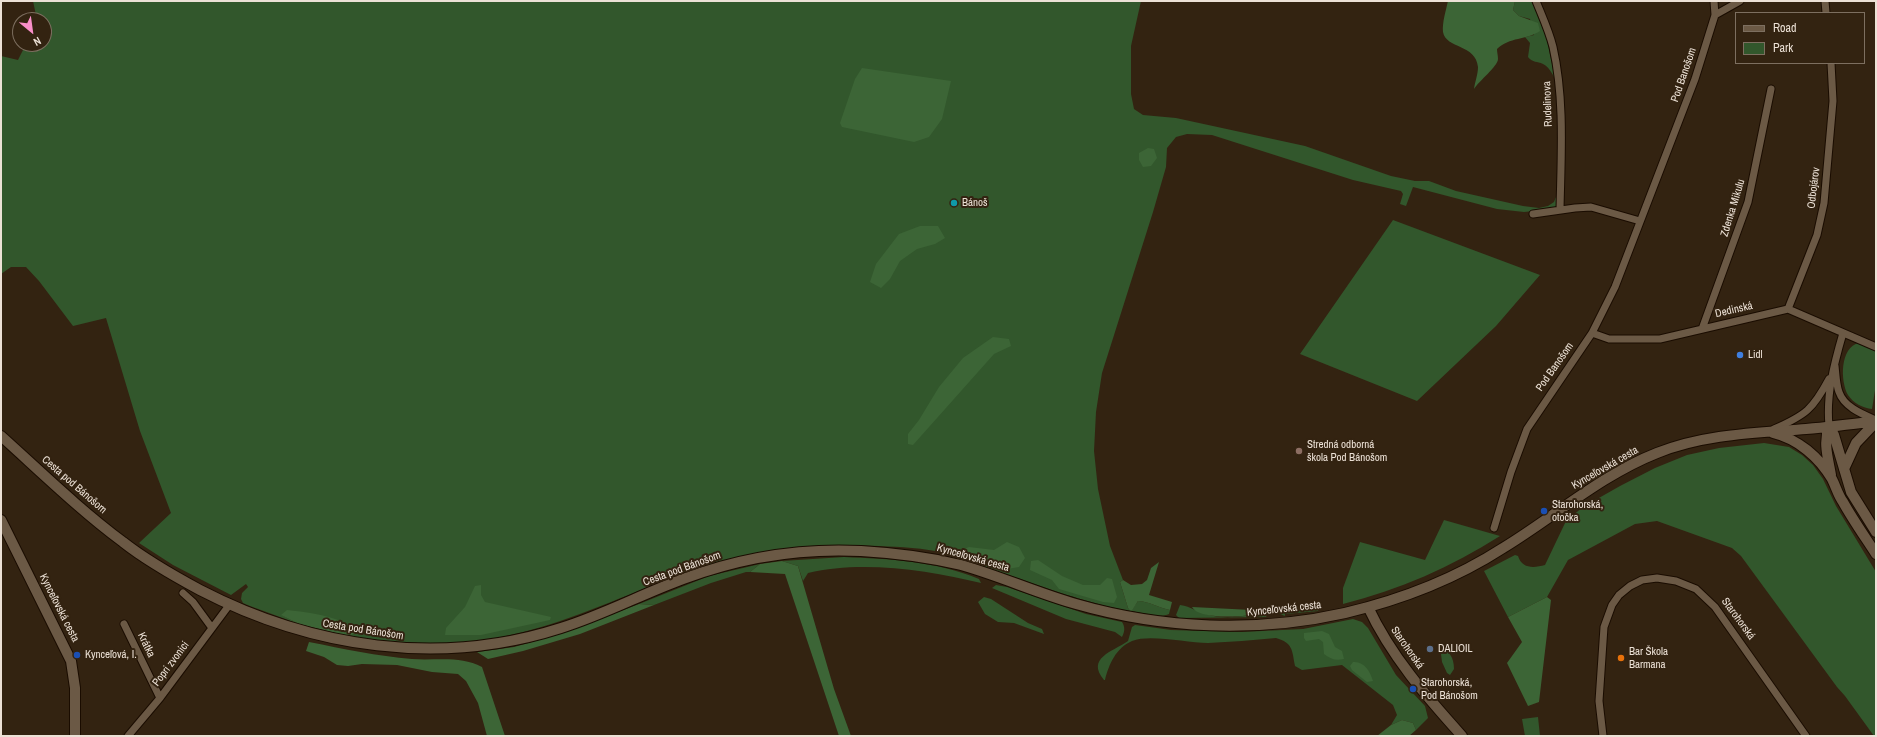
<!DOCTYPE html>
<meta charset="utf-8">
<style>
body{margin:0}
#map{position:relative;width:1877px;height:737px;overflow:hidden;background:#332311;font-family:"Archivo Narrow",sans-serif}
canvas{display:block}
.frame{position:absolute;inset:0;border:2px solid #ece1d6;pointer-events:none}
.legend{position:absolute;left:1735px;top:12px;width:130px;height:52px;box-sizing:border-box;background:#332311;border:1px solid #7d6f60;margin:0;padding:5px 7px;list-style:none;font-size:12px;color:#ece1d6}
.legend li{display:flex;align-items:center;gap:8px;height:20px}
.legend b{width:20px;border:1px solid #7d6f60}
.north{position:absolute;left:12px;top:12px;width:40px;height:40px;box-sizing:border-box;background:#332311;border:1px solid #7d6f60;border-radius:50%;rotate:151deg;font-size:11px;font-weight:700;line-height:16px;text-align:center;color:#ece1d6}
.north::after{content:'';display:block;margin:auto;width:14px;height:18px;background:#f98fc9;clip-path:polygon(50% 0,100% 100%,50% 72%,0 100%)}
</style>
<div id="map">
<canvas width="1877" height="737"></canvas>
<div class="frame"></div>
<ul class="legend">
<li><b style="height:5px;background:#6b5945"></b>Road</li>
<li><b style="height:11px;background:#32572c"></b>Park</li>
</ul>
<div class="north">N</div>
</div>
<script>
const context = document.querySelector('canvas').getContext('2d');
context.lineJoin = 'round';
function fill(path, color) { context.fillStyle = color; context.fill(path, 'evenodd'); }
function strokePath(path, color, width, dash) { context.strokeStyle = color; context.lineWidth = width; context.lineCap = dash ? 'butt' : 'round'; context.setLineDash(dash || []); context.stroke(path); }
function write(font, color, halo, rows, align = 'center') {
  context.font = font + ' "Archivo Narrow",sans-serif'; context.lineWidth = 4; context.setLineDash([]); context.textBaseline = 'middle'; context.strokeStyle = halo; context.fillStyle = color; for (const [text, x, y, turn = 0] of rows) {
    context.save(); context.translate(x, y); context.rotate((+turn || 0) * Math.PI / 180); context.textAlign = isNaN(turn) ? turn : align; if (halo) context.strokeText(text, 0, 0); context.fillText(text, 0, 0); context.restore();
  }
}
fill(new Path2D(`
 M 33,1 L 1141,1 L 1131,46 L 1131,94 L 1134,109 L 1143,115 L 1176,118 L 1305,146 L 1391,176 L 1415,181 L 1429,181 L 1456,191 L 1523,206 L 1539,208 L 1548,206 L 1554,202 L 1556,197 L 1556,206 L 1553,209 L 1524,212 L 1497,209 L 1413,187 L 1406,206 L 1400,204 L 1403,194 L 1401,191 L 1353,180 L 1212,135 L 1187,134 L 1176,137 L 1167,148 L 1166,167 L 1153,212 L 1102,373 L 1096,412 L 1094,451 L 1098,489 L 1110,546 L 1123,580 L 1120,582 L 1128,608 L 1131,611 L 1138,601 C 1148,601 1159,608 1170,610 L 1169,614 C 1161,618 1150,614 1142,613 C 1092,606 1044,587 997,571 C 980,565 962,557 945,553 C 924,548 900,547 879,546 C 802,542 739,552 668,579 L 660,580 L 655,577 L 649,580 L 648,587 C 596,608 545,630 490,639 C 445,647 392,643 348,636 L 359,633 L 282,615 L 299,624 L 250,606 L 243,603 L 241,599 L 242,593 L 248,587 L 246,584 L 231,595 L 173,565 L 139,543 L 171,513 L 140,431 L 106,318 L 73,326 L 39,281 L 26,267 L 11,267 L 1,274 L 1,56 L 18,60 L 26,44 L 44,44 L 44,20 L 37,20 Z
 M 1515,1 L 1533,1 L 1546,35 L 1555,79 C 1552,73 1549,67 1543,64 C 1537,61 1533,63 1528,57 L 1530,43 L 1525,37 L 1534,35 L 1530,19 L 1519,16 L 1513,10 Z
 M 1393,220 L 1540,275 L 1496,326 L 1417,401 L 1300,354 Z
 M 1859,343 L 1876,350 L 1876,384 L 1872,409 C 1863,408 1853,403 1848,395 C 1840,381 1840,347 1859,343 Z
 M 1764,443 L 1789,447 L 1802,455 L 1813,465 L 1823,479 L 1836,506 L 1876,572 L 1876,736 L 1874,736 L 1845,696 L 1837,687 L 1741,556 L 1732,548 L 1657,521 L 1635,524 L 1568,560 L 1547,597 L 1508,617 L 1484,571 L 1515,555 L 1518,556 C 1522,569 1534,568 1545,565 L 1566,521 L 1583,507 L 1620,486 L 1655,468 L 1687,455 L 1719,448 Z
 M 1444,520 L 1500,536 C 1451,567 1399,590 1343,604 L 1343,588 L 1360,542 L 1425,560 Z
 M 844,557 C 889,559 936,561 979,579 L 981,583 C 929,570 861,560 808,573 L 803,581 L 798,566 L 782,561 Z
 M 760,564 L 750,572 L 746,572 L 711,583 L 654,605 L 639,604 L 709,576 Z
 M 996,585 L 1007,587 L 1086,614 L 1122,622 C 1125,627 1125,631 1122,637 L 1115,632 L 1066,619 L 992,588 Z
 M 984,597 L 991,599 L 1028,623 L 1042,629 L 1044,634 L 1014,623 L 998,622 L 985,614 L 978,602 Z
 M 1180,605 C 1192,607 1195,611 1206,614 C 1223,620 1244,616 1262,614 L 1266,617 L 1179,618 L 1176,615 Z
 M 1321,605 L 1318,611 L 1285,614 L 1285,616 L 1280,614 L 1275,609 Z
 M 1353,619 L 1362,622 L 1368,628 L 1396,675 L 1425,706 L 1428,718 L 1416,730 L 1413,723 L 1402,720 L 1391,725 L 1397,715 L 1393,705 L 1342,665 L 1302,670 L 1295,666 C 1292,650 1293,643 1276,638 C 1253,640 1231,642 1208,643 C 1187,643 1150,634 1132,641 C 1116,648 1109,664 1105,680 L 1104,680 C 1086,658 1112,652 1128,641 L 1132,627 L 1135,625 L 1171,630 L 1241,632 L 1303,629 Z
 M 1440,646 C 1449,651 1454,657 1454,669 L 1450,675 L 1447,673 L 1442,662 Z
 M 1538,717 L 1540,736 L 1525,736 L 1522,719 Z`), '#32572c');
fill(new Path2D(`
 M 1448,1 L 1515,1 L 1513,10 L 1519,16 L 1538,23 L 1540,31 C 1527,40 1509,37 1497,49 C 1497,52 1498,56 1498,59 C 1498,66 1479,81 1474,89 C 1475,82 1478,74 1478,67 C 1476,44 1446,49 1443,32 C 1442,23 1446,10 1448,1 Z
 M 862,68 L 951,81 L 942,119 L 929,137 L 914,142 L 842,127 L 840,123 L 855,79 Z
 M 1148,148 L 1154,149 L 1157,158 L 1151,166 L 1143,167 L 1139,160 L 1139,153 Z
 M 920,226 L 938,226 L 945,238 L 935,244 L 917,249 L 900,261 L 890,279 L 881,288 L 870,282 L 876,264 L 899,234 Z
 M 993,337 L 1009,339 L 1011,346 L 994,354 L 921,436 L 913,445 L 908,444 L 908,434 L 919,420 L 939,387 L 963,358 Z
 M 1007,542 L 1019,547 L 1025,558 L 1019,567 L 1007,569 L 967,554 L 964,549 L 969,547 L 994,550 Z
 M 1038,560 L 1062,576 L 1083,585 L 1100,585 L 1107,578 L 1112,579 L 1117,597 L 1114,603 L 1103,602 L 1059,589 L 1052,580 L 1030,570 L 1031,561 Z
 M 782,561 L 798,566 L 834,689 L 851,736 L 839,736 L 785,574 L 750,572 L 760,564 Z
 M 1159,562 L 1149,595 L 1172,602 L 1170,610 C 1159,608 1148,601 1138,601 L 1131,612 L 1128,608 L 1120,582 L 1123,580 L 1131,585 L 1142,584 L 1147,580 L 1151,568 Z
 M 481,585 L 481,595 L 485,602 L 551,617 L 550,620 L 481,635 L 445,635 L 446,628 L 465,607 L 475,586 Z
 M 1547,597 L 1551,600 L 1539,702 L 1528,706 L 1507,663 L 1522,642 L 1508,617 Z
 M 639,604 L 654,605 L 580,634 L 523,651 L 488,659 L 477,652 L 514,647 L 560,634 Z
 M 1192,607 L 1252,610 L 1269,609 L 1266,617 L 1262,614 C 1247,616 1200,621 1192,607 Z
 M 287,610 C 308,612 346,617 359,633 L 348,636 L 299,624 L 281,615 Z
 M 1322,631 L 1329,634 L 1335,647 L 1342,651 L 1344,659 C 1335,661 1331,659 1324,654 L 1323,642 L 1319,639 L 1306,641 L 1304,638 L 1304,633 Z
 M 309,642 C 344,649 377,656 412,659 C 436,661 460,655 482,667 L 505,736 L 487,736 L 478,703 L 466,681 L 458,674 L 432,672 L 397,665 L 362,664 L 348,666 L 337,665 L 324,657 L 306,651 Z
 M 1353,662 C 1364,661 1370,671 1373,681 L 1367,682 L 1352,670 L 1350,666 Z
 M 1402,720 L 1413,723 L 1416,730 L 1409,736 L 1377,736 L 1391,725 Z`), '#3c6536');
const street = new Path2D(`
 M 1536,1 C 1542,16 1549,31 1553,47 C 1565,100 1561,157 1560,210
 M 1825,1 L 1826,13
 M 1715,15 L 1740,1
 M 1533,214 L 1575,208 L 1591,207 L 1640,221
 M 1788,309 L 1817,235 L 1824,203 L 1833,101 L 1831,63
 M 1702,329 L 1748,202 L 1771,89
 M 1592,333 L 1609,339 L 1660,339 L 1788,309 L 1876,347
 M 1835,366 C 1836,374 1836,384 1839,392 C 1844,407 1862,414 1876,420
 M 1829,426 C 1826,394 1834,364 1843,333
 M 1774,429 C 1806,415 1813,409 1829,379
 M 1494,528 L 1511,472 L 1527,429 L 1592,333 L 1615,287 L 1695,79 L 1715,15 L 1714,1
 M 183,593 L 193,602 L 212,628
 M 124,624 L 160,698
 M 128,736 L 160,698 L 230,604
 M 1603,736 L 1599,701 L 1604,627 L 1612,605 L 1619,595 L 1630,586 L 1642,580 L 1657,578 L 1676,581 L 1696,589 L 1715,607 L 1806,736`);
const secondary = new Path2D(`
 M 1829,426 L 1834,435 L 1851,492 L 1876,532
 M 1829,426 C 1823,443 1828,458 1831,475
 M 1773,433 C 1798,439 1819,457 1832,479 C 1836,487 1838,495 1843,502 C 1853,520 1865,537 1876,554
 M 1,436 C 41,472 80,510 123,542 C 147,561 174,576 200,590 C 312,648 440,667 561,628 C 603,615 642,594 683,579 C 739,558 801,548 861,551 C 895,553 928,557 961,565 C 1000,576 1037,593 1076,604 C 1163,629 1256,633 1345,613 C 1400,600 1455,579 1503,548 C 1554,517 1601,475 1657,453 C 1704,434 1756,433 1806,429 C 1829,427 1853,424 1876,421
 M 1844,469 L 1856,443 L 1876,422
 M 1,520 L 71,661 L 75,688 L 75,736
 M 1368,607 C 1391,656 1426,696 1462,736`);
strokePath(street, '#1a0c00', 9);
strokePath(secondary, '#1a0c00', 12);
strokePath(street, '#6b5945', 7);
strokePath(secondary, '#6b5945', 10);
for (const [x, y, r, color] of [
 [954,203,4,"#0f9aa8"],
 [1740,355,4,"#3f7fe0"],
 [1299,451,4,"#8d6e63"],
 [1544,511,4,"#1a4fb4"],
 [1430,649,4,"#5c6f8a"],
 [77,655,4,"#1a4fb4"],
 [1621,658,4,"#e8710a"],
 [1413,689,4,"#1a4fb4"]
]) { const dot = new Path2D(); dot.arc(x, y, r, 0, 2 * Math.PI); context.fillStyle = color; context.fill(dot); strokePath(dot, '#332311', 1.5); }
write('11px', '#ece1d6', '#332311', [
 ["Pod Banošom",1684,75,-71],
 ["Rudelinova",1548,104,-92],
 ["Odbojárov",1814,188,-83],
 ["Zdenka Mikulu",1733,208,-73],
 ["Dedinská",1734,310,-13],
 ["Pod Banošom",1555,367,-55],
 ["Kynceľovská cesta",1605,468,-30],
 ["Cesta pod Bánošom",74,485,41],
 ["Kynceľovská cesta",973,558,16],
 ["Cesta pod Bánošom",682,569,-20],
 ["Kynceľovská cesta",59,608,63],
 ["Kynceľovská cesta",1284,609,-6],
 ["Starohorská",1738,619,54],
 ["Cesta pod Bánošom",363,630,9],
 ["Krátka",146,645,64],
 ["Starohorská",1407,648,55],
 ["Popri zvonici",171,664,-53]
]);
write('11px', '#ece1d6', '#332311', [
 ["Bánoš",962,203],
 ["Lidl",1748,355],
 ["Stredná odborná",1307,445],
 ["škola Pod Bánošom",1307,458],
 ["Starohorská,",1552,505],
 ["otočka",1552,518],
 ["DALIOIL",1438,649],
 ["Bar Škola",1629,652],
 ["Barmana",1629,665],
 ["Kynceľová, I.",85,655],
 ["Starohorská,",1421,683],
 ["Pod Bánošom",1421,696]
], 'left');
</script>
